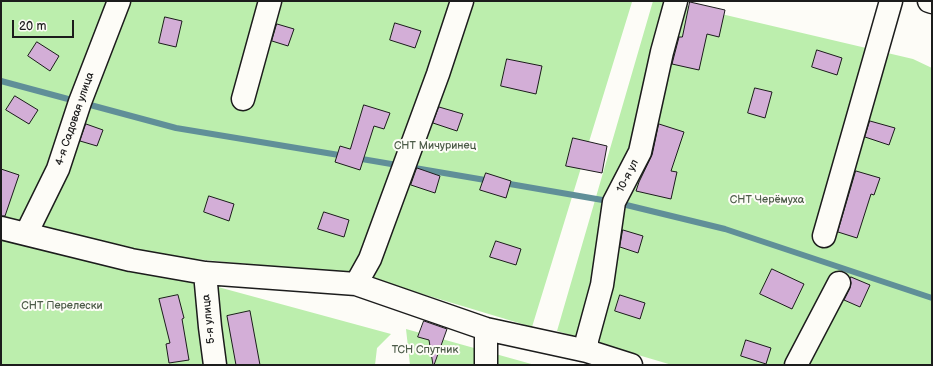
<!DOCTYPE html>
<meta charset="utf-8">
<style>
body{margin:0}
#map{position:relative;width:933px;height:366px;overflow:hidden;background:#fdfcf7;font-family:"Balsamiq Sans",sans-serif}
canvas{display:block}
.frame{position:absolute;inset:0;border:2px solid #1c1c1c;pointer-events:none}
.scale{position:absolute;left:12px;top:20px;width:62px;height:18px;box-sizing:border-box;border:2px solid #1c1c1c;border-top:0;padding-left:5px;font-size:12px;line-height:14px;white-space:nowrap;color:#1c1c1c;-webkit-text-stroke:3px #fdfcf7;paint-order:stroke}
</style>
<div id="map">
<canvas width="933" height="366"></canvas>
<div class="frame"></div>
<div class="scale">20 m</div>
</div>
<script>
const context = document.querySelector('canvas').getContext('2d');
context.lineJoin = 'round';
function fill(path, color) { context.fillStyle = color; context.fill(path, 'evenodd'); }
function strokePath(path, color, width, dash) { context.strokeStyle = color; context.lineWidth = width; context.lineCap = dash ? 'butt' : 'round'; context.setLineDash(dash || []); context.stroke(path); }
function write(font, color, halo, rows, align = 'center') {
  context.font = font + ' "Balsamiq Sans",sans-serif'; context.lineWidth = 4; context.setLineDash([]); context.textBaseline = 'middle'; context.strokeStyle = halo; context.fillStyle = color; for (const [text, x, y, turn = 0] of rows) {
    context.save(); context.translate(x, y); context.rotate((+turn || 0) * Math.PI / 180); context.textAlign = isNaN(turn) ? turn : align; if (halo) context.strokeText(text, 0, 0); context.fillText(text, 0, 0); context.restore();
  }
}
fill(new Path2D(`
 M 1,1 L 624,1 L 632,2 L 532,327 L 356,274 L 140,254 L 1,221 Z
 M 653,1 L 666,1 L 913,59 L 932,68 L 932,365 L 672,365 L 557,331 Z
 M 1,228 L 391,334 L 377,348 L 375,365 L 1,365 Z
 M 406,329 L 535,365 L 410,365 Z`), '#bceead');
strokePath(new Path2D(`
 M 1,81 L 176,128 L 345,156
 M 356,158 L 491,181
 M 504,183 L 614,202 L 725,229 L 932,298`), '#608f98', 6);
const building = new Path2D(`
 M 690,2 L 725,10 L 719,37 L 707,34 L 699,70 L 672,64 L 679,37 L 682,37 Z
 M 165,17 L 182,21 L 176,47 L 159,43 Z
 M 395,23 L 421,31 L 415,48 L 390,40 Z
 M 277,24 L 294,29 L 288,46 L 272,41 Z
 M 37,42 L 59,56 L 50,71 L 28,56 Z
 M 817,50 L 842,58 L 837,75 L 812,67 Z
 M 507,59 L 542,66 L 536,94 L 501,86 Z
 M 755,88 L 772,92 L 765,118 L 748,113 Z
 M 15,96 L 38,110 L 29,124 L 6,110 Z
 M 364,105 L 390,113 L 384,129 L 374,126 L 360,170 L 335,162 L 340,146 L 350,149 Z
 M 439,107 L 463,114 L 457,131 L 433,123 Z
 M 870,121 L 895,128 L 889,145 L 865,137 Z
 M 86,124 L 103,130 L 97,146 L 80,141 Z
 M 659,124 L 684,132 L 671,171 L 677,172 L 671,199 L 636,191 L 639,182 L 652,155 Z
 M 573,138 L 607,146 L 602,173 L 566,166 Z
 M 417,168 L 440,176 L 435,193 L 411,185 Z
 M 1,169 L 19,175 L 5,216 L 1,216 Z
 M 856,171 L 880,178 L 874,195 L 871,194 L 857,238 L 838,232 Z
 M 486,173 L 511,181 L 506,198 L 480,190 Z
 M 209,196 L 234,204 L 229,221 L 204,212 Z
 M 324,212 L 349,220 L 344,237 L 318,229 Z
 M 623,230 L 643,236 L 638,253 L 620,247 Z
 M 496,241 L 521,249 L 516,265 L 490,257 Z
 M 772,269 L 804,284 L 792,309 L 760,294 Z
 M 851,277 L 870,285 L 860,307 L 844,300 L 850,288 L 851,283 L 850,279 Z
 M 178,295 L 184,318 L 182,319 L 189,360 L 169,363 L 166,344 L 170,343 L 159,299 Z
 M 620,295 L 645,303 L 640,319 L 615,311 Z
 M 250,311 L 260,365 L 236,365 L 227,316 Z
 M 424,321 L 447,329 L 434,365 L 433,365 L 429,340 L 418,337 Z
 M 746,340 L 771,348 L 766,364 L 741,356 Z`);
fill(building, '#d3aed7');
strokePath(building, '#1c1c1c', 1);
const minor = new Path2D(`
 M 929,1 L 932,2
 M 243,99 L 270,1
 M 1,228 L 131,260 L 205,273 L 356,284 L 486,329 L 587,351 L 631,365
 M 26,234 L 58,169 L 80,102 L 119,1
 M 824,236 L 891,1
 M 205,273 L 210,327 L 215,365
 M 356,284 L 370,259 L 438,74 L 462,1
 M 587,351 L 587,340 L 602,285 L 614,202 L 640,152 L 662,52 L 676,1
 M 486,365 L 486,329
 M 796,365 L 839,283`);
strokePath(minor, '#1c1c1c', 25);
strokePath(minor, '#fdfcf7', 22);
write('11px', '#1c1c1c', '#fdfcf7', [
 ["4-я Садовая улица",75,119,-71],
 ["10-я ул",628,176,-63],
 ["5-я улица",209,319,-96]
]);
write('11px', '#4c5b48', '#fdfcf7', [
 ["СНТ Мичуринец",435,146],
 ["СНТ Черёмуха",767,200],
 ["СНТ Перелески",62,306],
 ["ТСН Спутник",425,350]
]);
</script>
